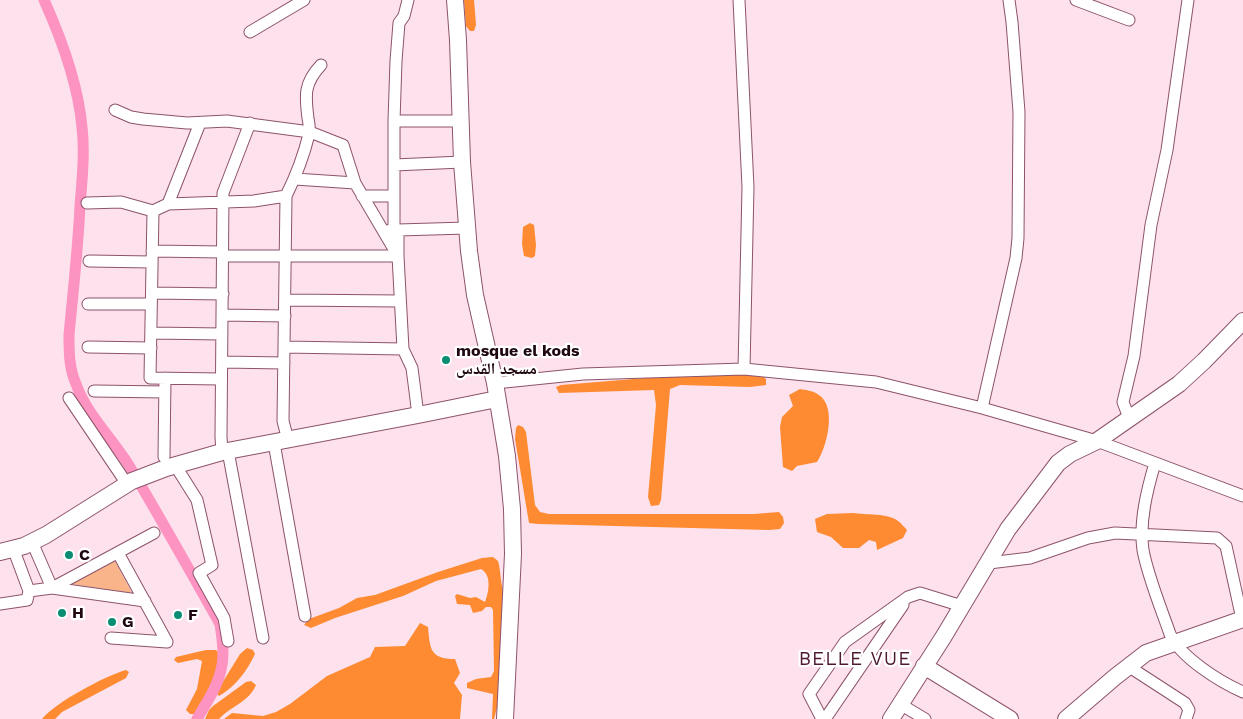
<!DOCTYPE html>
<meta charset="utf-8">
<style>
body{margin:0}
canvas{display:block;background:#fde1ec}
</style>
<canvas width="1243" height="719"></canvas>
<script>
const context = document.querySelector('canvas').getContext('2d');
context.lineJoin = 'round';
function fill(path, color) { context.fillStyle = color; context.fill(path, 'evenodd'); }
function strokePath(path, color, width, dash) { context.strokeStyle = color; context.lineWidth = width; context.lineCap = dash ? 'butt' : 'round'; context.setLineDash(dash || []); context.stroke(path); }
function write(font, color, halo, rows, align = 'center') {
  context.font = font + ' "Work Sans","Noto Naskh Arabic",sans-serif'; context.lineWidth = 4.5; context.setLineDash([]); context.textBaseline = 'middle'; context.strokeStyle = halo; context.fillStyle = color; for (const [text, x, y, turn = 0] of rows) {
    context.save(); context.translate(x, y); context.rotate((+turn || 0) * Math.PI / 180); context.textAlign = isNaN(turn) ? turn : align; if (halo) context.strokeText(text, 0, 0); context.fillText(text, 0, 0); context.restore();
  }
}
fill(new Path2D(`
 M 115,561 L 132,593 L 70,584 Z`), '#f9b589');
fill(new Path2D(`
 M 464,0 L 474,0 L 476,25 L 474,31 L 470,31 L 466,26 Z
 M 530,223 L 534,225 L 536,245 L 535,256 L 532,258 L 524,256 L 522,244 L 523,227 Z
 M 760,374 L 766,379 L 766,385 L 750,387 L 680,385 L 670,389 L 661,500 L 659,505 L 651,506 L 648,497 L 656,405 L 654,390 L 559,393 L 556,387 L 561,385 L 670,376 Z
 M 800,389 C 806,390 814,391 819,395 C 837,407 827,447 817,462 L 797,466 L 792,471 L 783,467 L 780,427 L 782,417 L 793,406 L 789,395 Z
 M 518,425 L 523,427 L 526,432 L 535,505 L 540,512 L 549,514 L 754,514 L 779,512 L 783,517 L 784,523 L 780,529 L 769,530 L 538,524 L 529,523 L 515,439 L 516,428 Z
 M 853,513 C 865,515 889,513 898,521 C 901,523 904,527 907,530 L 903,538 L 877,550 L 876,542 L 869,540 L 859,548 L 843,548 L 831,537 L 817,532 L 815,519 L 827,514 Z
 M 493,557 L 498,561 C 501,571 500,582 504,593 L 498,704 L 494,719 L 492,719 L 493,694 L 467,688 L 467,683 L 476,679 L 491,677 L 494,671 L 493,610 L 491,607 L 486,607 L 482,611 L 473,613 L 470,605 L 457,604 L 455,596 L 457,594 L 470,598 L 476,597 L 485,602 C 489,592 492,575 481,569 L 436,581 L 403,596 L 335,618 L 311,628 L 304,625 L 309,619 L 339,608 L 357,598 L 375,595 L 438,572 L 482,558 Z
 M 420,623 L 428,627 C 430,649 430,659 455,659 L 460,673 L 454,683 L 462,695 L 460,719 L 224,719 L 232,713 L 263,716 L 276,712 L 290,704 L 327,676 L 370,657 L 375,647 L 405,646 Z
 M 247,648 L 253,650 L 255,654 C 247,671 235,687 219,696 L 216,693 L 240,654 Z
 M 206,650 L 216,650 L 219,653 L 217,671 L 198,711 L 194,714 L 190,714 L 186,710 L 197,689 L 202,661 L 197,659 L 178,663 L 174,660 L 176,657 Z
 M 126,670 L 129,672 L 126,678 L 62,712 L 55,719 L 42,719 C 56,702 105,676 126,670 Z
 M 251,681 L 256,685 C 249,702 231,706 219,719 L 205,719 L 209,710 L 213,706 L 246,682 Z`), '#fe8b31');
strokePath(new Path2D(`
 M 44,0 C 62,40 78,83 82,127 C 85,153 82,180 80,206 C 78,249 73,292 69,335 C 69,352 69,368 76,384 C 87,415 113,439 130,467 C 161,519 190,571 220,624 C 222,638 225,656 221,670 C 217,688 206,703 197,719`), '#fc93c0', 11);
const street = new Path2D(`
 M 739,0 L 748,187 L 744,369
 M 1076,0 L 1129,20
 M 250,32 L 304,0
 M 115,110 L 131,117 L 143,119 L 187,123 L 227,121 L 310,132 L 343,145 L 355,183 L 398,256 L 403,349 L 412,368 L 418,415
 M 394,121 L 461,121
 M 394,165 L 462,162
 M 295,179 L 355,183
 M 286,196 L 283,421 L 288,440
 M 362,196 L 394,196
 M 87,203 L 121,202 L 153,211 L 168,204 L 254,201 L 286,196 C 296,176 304,155 309,134 C 310,129 309,123 308,118 C 305,95 304,83 321,65
 M 168,204 L 200,123
 M 153,211 L 150,378 L 221,379
 M 394,230 L 394,121 L 396,61 L 399,23 L 404,16 L 408,0
 M 398,230 L 467,228
 M 152,251 L 223,252
 M 223,256 L 398,256 L 398,230 L 390,230
 M 89,261 L 152,262
 M 152,293 L 223,294
 M 285,300 L 400,301
 M 88,304 L 151,304
 M 222,315 L 285,316
 M 151,333 L 222,334
 M 88,347 L 151,348
 M 284,347 L 403,349
 M 222,362 L 284,363
 M 495,383 L 583,374 L 744,369 L 876,382 L 982,408 L 1097,441 L 1243,496
 M 94,391 L 165,392
 M 69,398 L 127,484
 M 982,408 L 1016,258 L 1018,238 L 1019,112 L 1012,22 L 1009,0
 M 1129,418 L 1123,402 L 1134,356 L 1151,225 L 1167,150 L 1188,0
 M 274,443 L 305,616
 M 228,451 L 263,638
 M 222,452 L 221,437 L 223,193 L 250,123
 M 164,457 L 165,378
 M 1155,463 C 1147,490 1139,522 1143,550 C 1148,577 1161,608 1170,634 C 1180,657 1220,682 1243,692
 M 175,465 L 197,500 L 212,565 L 199,573 L 224,618 L 228,641
 M 13,548 L 29,591
 M 989,563 L 1030,558 L 1088,538 L 1115,533 L 1217,538 L 1226,546 L 1242,619
 M 145,601 L 52,588 L 154,533
 M 0,604 L 27,600 L 29,591 L 52,588 L 32,542
 M 111,638 L 167,642 L 118,553
 M 1128,666 L 1185,703 L 1189,710 L 1186,719
 M 900,704 L 925,719
 M 822,719 L 809,694 L 845,642 L 908,597 L 920,593 L 962,606
 M 825,719 L 903,605`);
const secondary = new Path2D(`
 M 455,0 L 458,40 L 462,162 L 469,251 L 475,295 L 495,383 L 507,456 L 512,509 L 513,554 L 505,719
 M 0,552 L 24,546 L 46,535 L 132,481 L 166,468 L 222,452 L 418,415 L 497,399
 M 924,666 L 1010,719
 M 891,719 L 944,636 L 1008,529 L 1058,463 L 1070,454 L 1097,441 L 1179,384 L 1204,361 L 1243,321
 M 1066,719 L 1115,677 L 1146,653 L 1243,619`);
strokePath(street, '#8d536b', 13);
strokePath(secondary, '#8d536b', 18);
strokePath(street, '#fff', 11);
strokePath(secondary, '#fff', 16);
for (const [x, y, r, color] of [
 [446,360,5,"#0a8d73"],
 [69,555,5,"#0a8d73"],
 [62,613,5,"#0a8d73"],
 [178,615,5,"#0a8d73"],
 [112,622,5,"#0a8d73"]
]) { const dot = new Path2D(); dot.arc(x, y, r, 0, 2 * Math.PI); context.fillStyle = color; context.fill(dot); strokePath(dot, '#fff', 2); }
write('bold 16px', '#1f0812', '#fff', [
 ["mosque el kods",456,351],
 ["مسجد القدس",456,369],
 ["C",79,555],
 ["H",72,613],
 ["F",188,615],
 ["G",122,622]
], 'left');
context.letterSpacing = '1px';
write('19px', '#4d1a32', '#fff', [
 ["BELLE VUE",855,659]
]);
context.letterSpacing = '0px';
</script>
